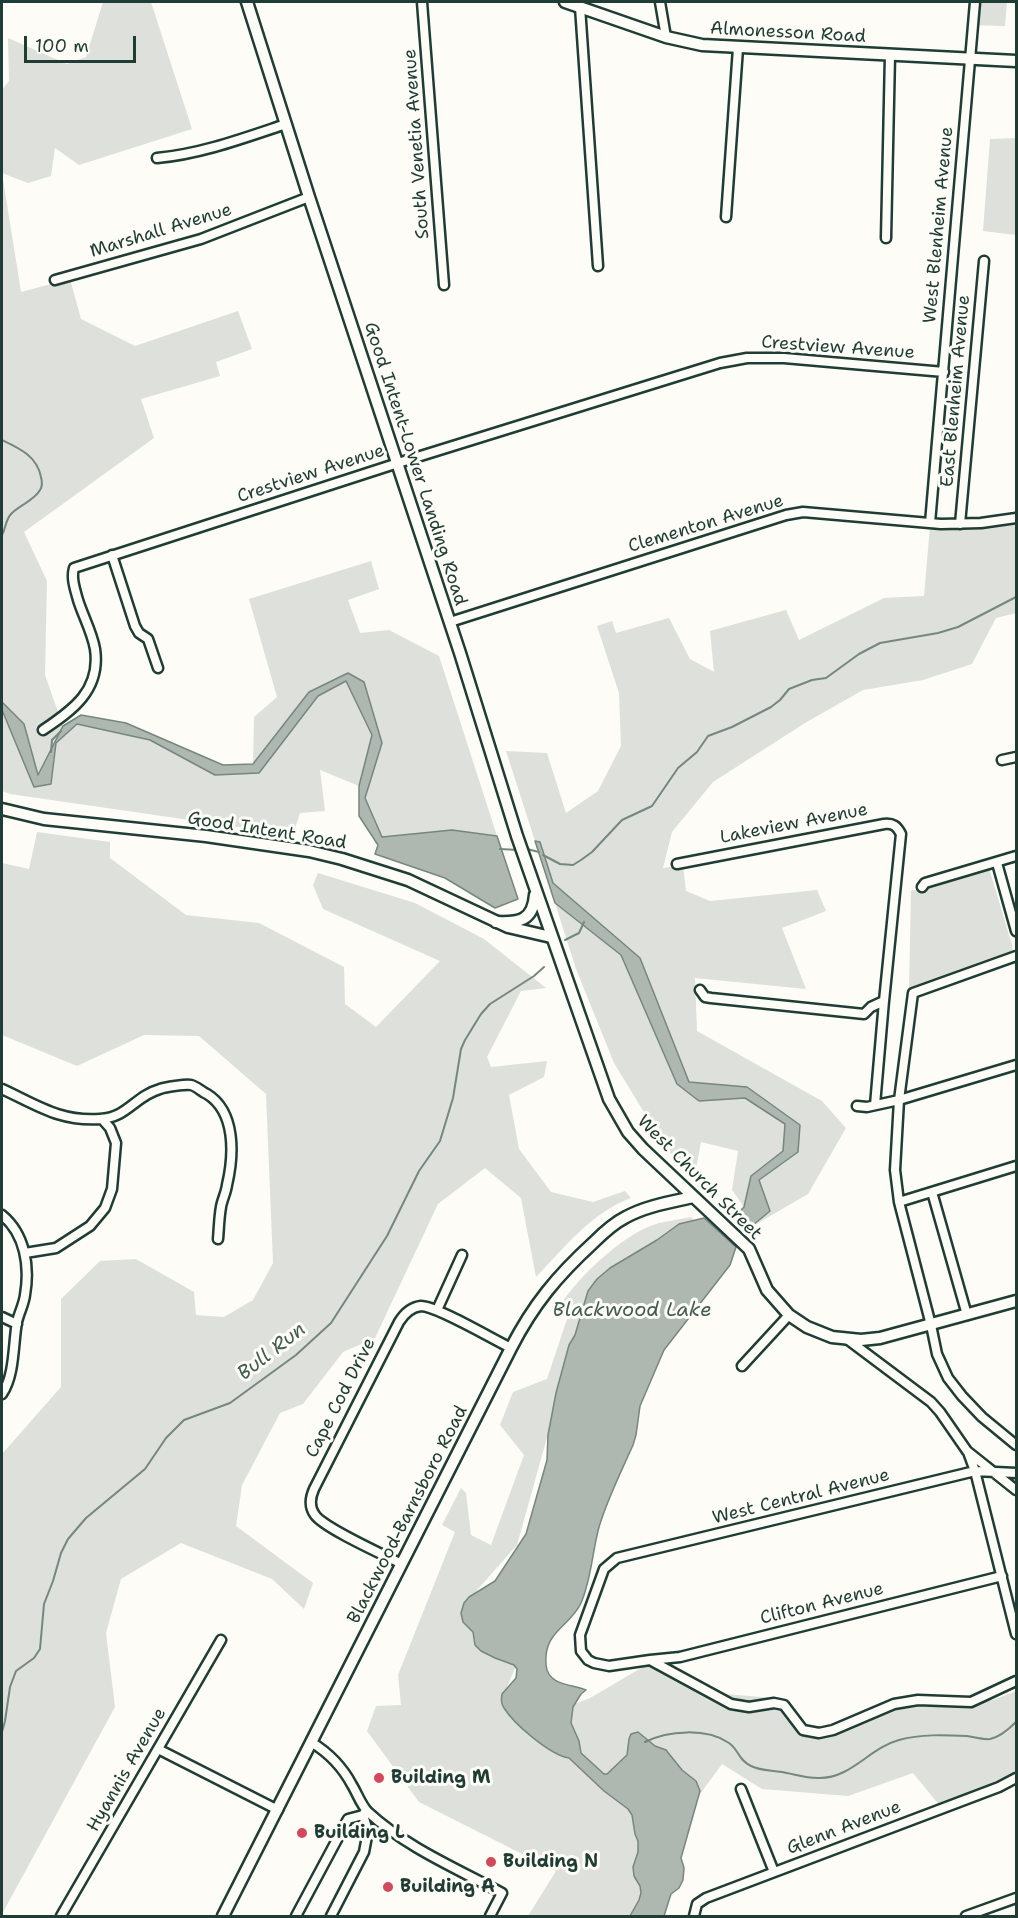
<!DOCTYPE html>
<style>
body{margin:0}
#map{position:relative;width:1018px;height:1918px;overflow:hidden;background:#fdfcf7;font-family:"Shantell Sans",sans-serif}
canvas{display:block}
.frame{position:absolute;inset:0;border:3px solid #1f3d34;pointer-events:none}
.scale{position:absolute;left:24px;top:36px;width:112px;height:27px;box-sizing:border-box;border:3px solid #1f3d34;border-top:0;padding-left:8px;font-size:18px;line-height:21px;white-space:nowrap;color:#1f3d34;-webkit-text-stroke:4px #fdfcf7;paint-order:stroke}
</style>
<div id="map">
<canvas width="1018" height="1918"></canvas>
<div class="frame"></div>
<div class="scale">100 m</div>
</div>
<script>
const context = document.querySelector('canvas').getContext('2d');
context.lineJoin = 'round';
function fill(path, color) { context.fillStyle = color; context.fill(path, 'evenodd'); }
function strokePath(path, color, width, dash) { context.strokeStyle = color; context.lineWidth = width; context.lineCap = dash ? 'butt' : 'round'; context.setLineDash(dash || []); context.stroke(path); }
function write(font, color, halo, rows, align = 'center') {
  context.font = font + ' "Shantell Sans",sans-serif'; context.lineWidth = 6; context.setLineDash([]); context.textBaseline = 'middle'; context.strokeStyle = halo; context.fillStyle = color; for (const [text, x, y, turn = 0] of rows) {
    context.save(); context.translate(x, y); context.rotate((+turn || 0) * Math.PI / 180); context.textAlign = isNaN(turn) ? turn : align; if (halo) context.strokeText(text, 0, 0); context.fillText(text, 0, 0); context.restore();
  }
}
fill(new Path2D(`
 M 103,2 L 151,2 L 192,129 L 79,165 L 55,148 L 51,176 L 28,183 L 2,173 L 21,292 L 70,279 L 81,319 L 135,346 L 238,311 L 252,349 L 216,362 L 220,376 L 141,399 L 154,438 L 24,532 L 47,581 L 45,675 L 63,726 L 38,776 L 24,724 L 2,702 L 2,90 L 9,81 L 8,38 L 67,64 L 86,57 Z
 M 974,2 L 1007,2 L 1005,26 L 972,25 Z
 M 1016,138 L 1016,235 L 983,231 L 990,139 Z
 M 1016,517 L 1016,613 L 996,618 L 972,664 L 923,680 L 863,690 L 805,723 L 713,782 L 672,832 L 663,868 L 683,865 L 686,891 L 710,901 L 817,890 L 826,911 L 782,928 L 806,989 L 695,978 L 697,1031 L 822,1101 L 846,1128 L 808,1194 L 753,1226 L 770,1211 L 759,1180 L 798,1152 L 800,1125 L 747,1087 L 689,1082 L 640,958 L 553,883 L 540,842 L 535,841 L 506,751 L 547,753 L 566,813 L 598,791 L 621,746 L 619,693 L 597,626 L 612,621 L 616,633 L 669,618 L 690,659 L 714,672 L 710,631 L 786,610 L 799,640 L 884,598 L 924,596 L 930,526 Z
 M 371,561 L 379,589 L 348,600 L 360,633 L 389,630 L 439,656 L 497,836 L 452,830 L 382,837 L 365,798 L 382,743 L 348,673 L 309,692 L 253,764 L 254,717 L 277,697 L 249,599 Z
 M 346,680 L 373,735 L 359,786 L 320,770 L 325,811 L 300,813 L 293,835 L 10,794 L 2,791 L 2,710 L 35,787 L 51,784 L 56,743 L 76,724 L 150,740 L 215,775 L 259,773 L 318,696 Z
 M 37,832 L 110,842 L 110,858 L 186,915 L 259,923 L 344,967 L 345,1004 L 376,1027 L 440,961 L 323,909 L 313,885 L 318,873 L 415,903 L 484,939 L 546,988 L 521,991 L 487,1057 L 491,1067 L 547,1061 L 544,1077 L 509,1095 L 519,1149 L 551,1192 L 593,1202 L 625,1191 L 631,1198 C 592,1212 564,1248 536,1277 L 521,1198 L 485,1168 L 438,1204 L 375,1338 L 343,1352 L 303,1404 L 280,1413 L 242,1485 L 236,1526 L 313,1583 L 304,1609 L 272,1579 L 181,1543 L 121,1579 L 106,1633 L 115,1707 L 2,1914 L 2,1454 L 61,1387 L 61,1299 L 100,1261 L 136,1259 L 194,1292 L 196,1315 L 224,1317 L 253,1300 L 273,1263 L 266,1094 L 199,1036 L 144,1035 L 77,1066 L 2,1035 L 2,863 L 29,869 Z
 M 989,868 L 1012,945 L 1013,955 L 909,988 L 911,891 Z
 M 555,903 L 621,955 L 677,1084 L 699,1101 L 745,1098 L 785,1124 L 783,1151 L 751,1176 L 744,1207 L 732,1190 L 738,1151 L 701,1142 L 696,1168 L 689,1170 L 667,1150 L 614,1063 L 576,969 Z
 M 691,1217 L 696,1222 L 588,1291 L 517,1545 L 463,1606 L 490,1650 L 516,1666 L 501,1701 L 520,1725 L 590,1698 L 648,1664 L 713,1693 L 785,1699 L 808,1738 L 866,1712 L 993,1700 L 1016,1691 L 1016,1777 L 940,1806 L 913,1773 L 848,1796 L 762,1789 L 722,1764 L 700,1794 L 637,1916 L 528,1916 L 556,1871 L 419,1802 L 367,1731 L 376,1706 L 401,1705 L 398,1675 L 455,1532 L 442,1525 L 461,1488 L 466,1493 L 471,1535 L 491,1545 L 524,1455 L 500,1425 L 513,1392 L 547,1379 L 572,1304 L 562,1302 C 583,1273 624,1233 659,1223 C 669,1221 681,1219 691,1217 Z`), '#dde0db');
const water = new Path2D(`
 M 348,673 L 364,682 L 382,743 L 365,798 L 382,837 L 452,830 L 497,836 L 518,899 L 495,908 L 445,878 L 375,854 L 378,845 L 359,816 L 359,786 L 372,735 L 346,681 L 318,696 L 259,773 L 215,775 L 150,740 L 77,724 L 56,743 L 51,784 L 34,787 L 2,710 L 2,702 L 24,724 L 38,775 L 63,726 L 81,715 L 126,723 L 223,765 L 253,764 L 309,692 Z
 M 535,841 L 540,842 L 553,883 L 640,958 L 689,1082 L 747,1087 L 800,1125 L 798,1152 L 759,1180 L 770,1211 L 752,1226 L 738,1213 L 744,1207 L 751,1176 L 783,1151 L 785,1124 L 745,1098 L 699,1101 L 677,1084 L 621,955 L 555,903 Z
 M 704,1218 L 736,1247 L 730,1265 L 664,1350 L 640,1406 L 636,1435 L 633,1445 C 622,1470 604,1506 598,1531 C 592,1555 591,1580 581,1603 C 570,1627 543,1631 546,1665 C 548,1686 572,1684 586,1690 L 581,1694 L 573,1707 L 571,1723 L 579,1741 L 581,1753 L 604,1774 L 607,1774 L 627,1755 L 629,1739 L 631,1734 L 638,1732 L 655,1746 L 666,1750 L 682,1770 L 696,1781 L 700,1791 L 681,1858 L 684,1868 L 683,1880 L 679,1888 L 671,1894 L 664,1916 L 630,1916 L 639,1900 L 641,1893 L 640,1886 L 634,1876 L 633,1867 L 638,1852 L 638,1841 L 635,1834 L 632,1815 L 628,1809 L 604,1791 L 569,1758 C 550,1755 514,1724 504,1708 C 501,1704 501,1699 502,1694 L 516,1678 L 517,1669 L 514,1665 L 495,1658 L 481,1651 L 475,1645 L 473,1632 L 463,1622 L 461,1613 L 464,1603 L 469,1597 L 495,1581 L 526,1534 L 547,1460 L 548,1435 L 556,1393 L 569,1345 L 575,1335 L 588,1291 L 597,1279 L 610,1268 L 657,1240 L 679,1224 Z`);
fill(water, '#aeb8b1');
strokePath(water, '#75877f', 1.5);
strokePath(new Path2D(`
 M 2,440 C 19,448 37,456 41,477 C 42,481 43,486 40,490 C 34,501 19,505 11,514 C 5,521 6,528 2,535
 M 51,752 L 52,740 L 61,731
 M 500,849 L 518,850
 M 527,849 L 539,852
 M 543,855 L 560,864 L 573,865 L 581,860 L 592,852 L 622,820 L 652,806 L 678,768 L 697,752 L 708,736 L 732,727 L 771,707 L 780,700 L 789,689 L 812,680 L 826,678 L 859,654 L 880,643 L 938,633 L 958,627 L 1016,597
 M 565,940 L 579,933 L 584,922
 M 734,1230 L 747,1217
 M 2,1732 L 5,1721 L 10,1687 L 16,1671 L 34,1658 L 40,1649 L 44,1604 L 53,1581 L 61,1553 L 68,1539 L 86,1518 L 145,1469 L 166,1438 L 184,1420 L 230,1403 L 296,1355 L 331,1323 L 387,1236 L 419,1171 L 440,1141 L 453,1098 L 461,1049 L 465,1040 L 481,1014 L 490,1004 L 534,976 L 544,967
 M 645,1742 C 668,1730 707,1728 729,1743 C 739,1750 738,1760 751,1766 C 761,1771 771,1770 782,1772 C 794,1774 805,1778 818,1778 C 851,1779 869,1748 899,1740 C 921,1734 944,1735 967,1736 C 974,1737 983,1740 990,1739 C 1000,1737 1009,1729 1016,1722`), '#75877f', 2);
const minor = new Path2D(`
 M 422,2 L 444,285
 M 660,2 L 666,37
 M 580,7 L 598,266
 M 157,158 C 201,154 244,138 286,124
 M 726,217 L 738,48
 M 886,238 L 890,55
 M 55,280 L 201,239 L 309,197
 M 930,523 L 975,2
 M 960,524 L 984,261
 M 112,555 L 135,626 L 139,633 L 148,639 L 158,668
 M 450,622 L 786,515 L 803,512 L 941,524 L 981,523 L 1016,518
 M 43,730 C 73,710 101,690 95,649 C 92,632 83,616 78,600 C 75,589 71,578 74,568 L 398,463 L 720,363 L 747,358 L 784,358 L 944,372
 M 1002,760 L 1016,757
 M 997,863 L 1016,931
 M 677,864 L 884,824 C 893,823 897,826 901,834 L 884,1001 L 871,1007 L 864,1014 L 711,998 L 705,997 L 700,990
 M 922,887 L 925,883 L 1016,856
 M 1016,956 L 913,993 L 899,1100 L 895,1170 L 899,1202 L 931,1325 L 937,1354 L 948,1378 L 962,1396 L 982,1417 L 1016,1445
 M 2,1089 C 37,1105 60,1122 100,1119 C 127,1118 135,1096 160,1089 C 165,1087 186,1084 191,1085 C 196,1086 202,1092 207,1094 C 236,1112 234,1155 227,1185 C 226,1193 222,1200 221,1207 C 219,1218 219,1228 218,1239
 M 875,1105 L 884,1001
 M 857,1106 L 867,1107 L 899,1100 L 1016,1065
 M 932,1192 L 967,1315
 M 899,1202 L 1016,1166
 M 2,1215 C 25,1234 30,1266 25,1295 C 24,1304 19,1313 17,1322 C 13,1344 15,1375 2,1394
 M 25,1253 L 56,1248 L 90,1226 L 105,1208 L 112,1189 L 116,1143 L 110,1128 L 102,1119
 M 437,1310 L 462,1255
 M 2,1317 L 17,1324
 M 847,1339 L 931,1402 L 940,1412 L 967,1451 L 1016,1490
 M 742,1366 L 789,1315
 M 968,1452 L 975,1471 L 1016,1634
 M 1016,1473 L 975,1471 L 617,1558 L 604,1569 L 580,1635 L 581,1651 L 588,1660 L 594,1663 L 609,1666 L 650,1660 L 731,1704 L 749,1707 L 774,1703 L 784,1705 L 803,1730 L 819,1733 L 833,1730 L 894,1704 L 918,1700 L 971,1702 L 1016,1681
 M 402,1564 C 384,1555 324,1528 315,1515 C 309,1507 310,1498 314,1489 L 399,1322 C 404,1314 411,1307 421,1306 C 437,1306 494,1340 511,1348
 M 650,1660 L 680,1657 L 1002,1576
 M 311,1742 C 329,1753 342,1766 352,1785 C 357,1793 361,1805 368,1812 C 407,1848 456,1868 502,1893 L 490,1916
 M 158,1749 L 278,1810
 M 741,1789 L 774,1872
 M 61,1916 L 221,1640
 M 296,1916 L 348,1819 L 363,1815 L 366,1810
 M 331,1916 L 364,1852 L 368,1831 L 363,1815
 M 694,1916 L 697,1904 L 706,1898 L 999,1787 L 1016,1778
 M 966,1916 L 1016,1898`);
const tertiary = new Path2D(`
 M 2,809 L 44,819 L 206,836 L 309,851 L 342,859 L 408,880 L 508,927 L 551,937`);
const secondary = new Path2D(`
 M 247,2 L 309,197 L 460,653 L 517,836 L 609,1099 L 628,1132 L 643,1149 L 749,1249 L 767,1290 L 789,1315 L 807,1327 L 832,1337 L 861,1340 L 880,1338 L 1016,1301
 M 565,2 L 666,37 L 702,45 L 1016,61
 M 496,922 C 519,923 533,921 535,895
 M 223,1916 L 511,1348 C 533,1305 557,1276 593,1243 C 603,1233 614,1223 626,1217 C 646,1206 671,1202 693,1197`);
strokePath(minor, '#1f3d34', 13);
strokePath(tertiary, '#1f3d34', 15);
strokePath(secondary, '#1f3d34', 15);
strokePath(minor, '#fdfcf7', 8);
strokePath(tertiary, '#fdfcf7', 10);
strokePath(secondary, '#fdfcf7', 10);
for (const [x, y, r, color] of [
 [379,1778,6,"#d1495b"],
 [302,1833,6,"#d1495b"],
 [491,1862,6,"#d1495b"],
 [388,1887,6,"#d1495b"]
]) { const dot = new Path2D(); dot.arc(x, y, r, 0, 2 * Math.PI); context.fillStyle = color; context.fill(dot); strokePath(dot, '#fdfcf7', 2); }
write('18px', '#1f3d34', '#fdfcf7', [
 ["Almonesson Road",788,33,3],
 ["South Venetia Avenue",417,144,-94],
 ["West Blenheim Avenue",939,225,-85],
 ["Marshall Avenue",161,231,-17],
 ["Crestview Avenue",838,348,4],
 ["East Blenheim Avenue",956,391,-85],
 ["Good Intent-Lower Landing Road",415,464,72],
 ["Crestview Avenue",311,474,-18],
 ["Clementon Avenue",706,524,-17],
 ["Lakeview Avenue",794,824,-11],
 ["Good Intent Road",267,831,9],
 ["West Church Street",699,1178,45],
 ["Cape Cod Drive",341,1398,-63],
 ["West Central Avenue",801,1497,-14],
 ["Blackwood-Barnsboro Road",408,1515,-63],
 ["Clifton Avenue",822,1604,-14],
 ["Hyannis Avenue",127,1770,-60],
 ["Glenn Avenue",844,1828,-21]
]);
write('bold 18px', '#1f3d34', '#fdfcf7', [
 ["Building M",391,1778],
 ["Building L",314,1833],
 ["Building N",503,1862],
 ["Building A",400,1887]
], 'left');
write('italic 20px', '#435c53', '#fdfcf7', [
 ["Blackwood Lake",632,1311],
 ["Bull Run",272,1352,-38]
]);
</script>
